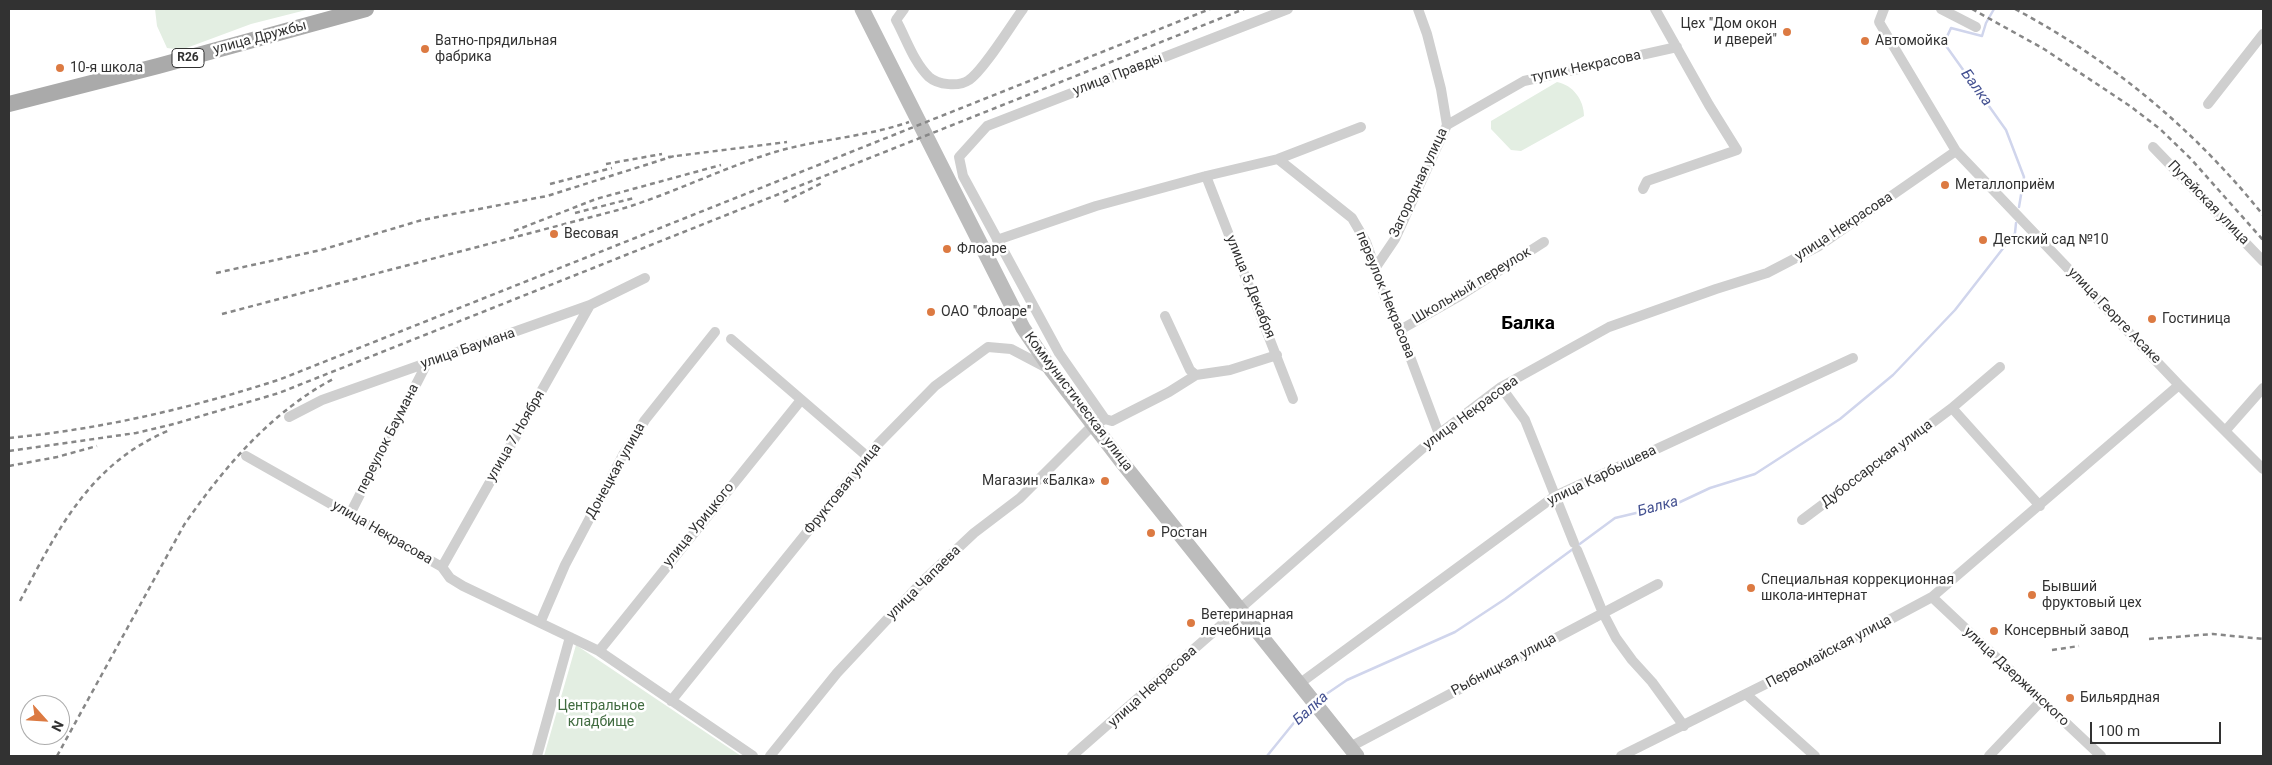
<!DOCTYPE html>
<meta charset="utf-8">
<style>
body{margin:0}
#map{position:relative;width:2272px;height:765px;overflow:hidden;background:#fff;font-family:Roboto,sans-serif}
canvas{display:block}
.frame{position:absolute;inset:0;border:10px solid #323232;pointer-events:none}
.north{position:absolute;left:20px;top:695px;width:50px;height:50px;box-sizing:border-box;background:#fff;border:1px solid #adadad;border-radius:50%;rotate:116deg;font-size:14px;font-weight:700;line-height:20px;text-align:center;color:#323232}
.north::after{content:'';display:block;margin:auto;width:18px;height:22px;background:#dc7a42;clip-path:polygon(50% 0,100% 100%,50% 72%,0 100%)}
.scale{position:absolute;left:2090px;top:722px;width:131px;height:22px;box-sizing:border-box;border:2px solid #323232;border-top:0;padding-left:6px;font-size:15px;line-height:18px;white-space:nowrap;color:#323232;-webkit-text-stroke:4px #fff;paint-order:stroke}
</style>
<div id="map">
<canvas width="2272" height="765"></canvas>
<div class="frame"></div>
<div class="north">N</div>
<div class="scale">100 m</div>
</div>
<script>
const context = document.querySelector('canvas').getContext('2d');
context.lineJoin = 'round';
function fill(path, color) { context.fillStyle = color; context.fill(path, 'evenodd'); }
function strokePath(path, color, width, dash) { context.strokeStyle = color; context.lineWidth = width; context.lineCap = dash ? 'butt' : 'round'; context.setLineDash(dash || []); context.stroke(path); }
function write(font, color, halo, rows, align = 'center') {
  context.font = font + ' Roboto,sans-serif'; context.lineWidth = 5; context.setLineDash([]); context.textBaseline = 'middle'; context.strokeStyle = halo; context.fillStyle = color; for (const [text, x, y, turn = 0] of rows) {
    context.save(); context.translate(x, y); context.rotate((+turn || 0) * Math.PI / 180); context.textAlign = isNaN(turn) ? turn : align; if (halo) context.strokeText(text, 0, 0); context.fillText(text, 0, 0); context.restore();
  }
}
fill(new Path2D(`
 M 155,9 L 310,9 L 251,24 L 181,50 L 167,48 L 157,26 Z
 M 1557,82 C 1573,85 1584,100 1584,116 L 1521,151 L 1511,150 L 1491,129 L 1491,121 Z
 M 576,645 L 741,756 L 544,756 Z`), '#e3eee2');
strokePath(new Path2D(`
 M 1994,9 L 1986,23 L 1982,36 L 1951,28 L 1944,43 L 2006,130 L 2024,177 L 2019,207
 M 1319,699 L 1347,680 L 1455,632 L 1505,599 L 1615,518 L 1678,503 L 1710,488 L 1755,474 L 1840,419 L 1893,375 L 1955,310 L 2015,233 L 2016,223
 M 1267,756 L 1301,714 L 1311,706`), '#d0d5ec', 2.5);
strokePath(new Path2D(`
 M 904,9 L 896,20 C 906,38 914,63 929,77 C 938,85 959,87 969,80 C 984,70 1011,25 1023,9
 M 1884,9 L 1879,22 L 1956,151 L 2179,385 L 2263,469
 M 1941,9 L 1976,27
 M 2208,104 L 2263,34
 M 1447,125 L 1524,81 L 1677,47
 M 2153,147 L 2263,261
 M 1278,159 L 1352,218 L 1366,242 L 1385,297 L 1400,330 L 1439,434
 M 1206,176 L 1293,399
 M 1643,189 L 1647,181 L 1737,150 L 1709,105 L 1655,9
 M 997,240 L 1096,206 L 1206,176 L 1278,159 L 1361,127
 M 1376,267 L 1395,239 L 1447,125 L 1441,89 L 1427,34 L 1418,9
 M 1165,316 L 1190,370 L 1196,375 L 1230,370 L 1277,355
 M 1400,330 L 1458,297 L 1544,242
 M 731,339 L 869,458
 M 1501,387 L 1525,420 L 1574,543
 M 1952,408 L 2040,506
 M 289,417 L 322,400 L 590,305 L 645,278
 M 1105,419 L 1112,421 L 1169,392 L 1196,375
 M 2226,430 L 2263,388
 M 246,456 L 442,567 L 450,578 L 463,586 L 599,651 L 753,756
 M 350,514 L 427,363
 M 1802,520 L 1952,408 L 2000,367
 M 1577,550 L 1603,613 L 1616,638 L 1632,660 L 1652,682 L 1684,726
 M 442,567 L 590,305
 M 1932,597 L 2101,756
 M 540,623 L 565,565 L 623,455 L 645,420 L 715,332
 M 599,651 L 801,400
 M 1299,684 L 1555,496 L 1853,358
 M 1747,695 L 1815,756
 M 671,701 L 879,443 L 935,386 L 988,347 L 1011,349 L 1049,369
 M 1350,747 L 1658,584
 M 537,756 L 570,637
 M 770,756 L 837,673 L 923,581 L 974,533 L 1020,498 L 1093,425 L 1105,419 L 1059,353 L 963,176 L 959,157 L 987,126 L 1288,9
 M 1072,756 L 1439,434 L 1501,387 L 1609,327 L 1716,289 L 1767,273 L 1819,246 L 1956,151
 M 1621,756 L 1818,658 L 1932,597 L 2179,385
 M 1989,756 L 2042,700`), '#cfcfcf', 10);
strokePath(new Path2D(`
 M 862,9 L 1023,328 L 1052,371 L 1121,461 L 1357,756`), '#bcbcbc', 15);
strokePath(new Path2D(`
 M 9,104 L 158,66 L 366,9`), '#aaa', 16);
strokePath(new Path2D(`
 M 1972,9 L 2044,49 L 2130,106 L 2160,129 L 2191,159 L 2263,240
 M 2015,9 C 2111,60 2195,130 2263,215
 M 668,157 L 787,142
 M 606,164 L 662,154
 M 550,184 L 612,168
 M 784,202 L 822,183
 M 575,213 L 634,198
 M 514,231 L 596,199 L 721,165
 M 216,273 L 321,250 L 422,220 L 547,196 L 674,156
 M 222,314 L 618,210 C 672,194 722,168 775,152 C 819,139 866,137 909,122
 M 9,438 C 102,429 192,408 281,379 L 1210,9
 M 9,451 L 136,433 L 174,424 L 279,393 L 1244,9
 M 9,466 L 57,457 L 97,446
 M 20,601 C 58,529 90,463 170,430
 M 2149,639 L 2213,634 L 2263,639
 M 2052,650 L 2079,646
 M 57,756 L 184,525 C 224,467 272,411 335,378`), '#878787', 2.5, [5, 4]);
for (const [x, y, r, color] of [
 [1787,32,5,"#dc7a42"],
 [1865,41,5,"#dc7a42"],
 [425,49,5,"#dc7a42"],
 [60,68,5,"#dc7a42"],
 [1945,185,5,"#dc7a42"],
 [554,234,5,"#dc7a42"],
 [1983,240,5,"#dc7a42"],
 [947,249,5,"#dc7a42"],
 [931,312,5,"#dc7a42"],
 [2152,319,5,"#dc7a42"],
 [1105,481,5,"#dc7a42"],
 [1151,533,5,"#dc7a42"],
 [1751,588,5,"#dc7a42"],
 [2032,595,5,"#dc7a42"],
 [1191,623,5,"#dc7a42"],
 [1994,631,5,"#dc7a42"],
 [2070,698,5,"#dc7a42"]
]) { const dot = new Path2D(); dot.arc(x, y, r, 0, 2 * Math.PI); context.fillStyle = color; context.fill(dot); strokePath(dot, '#fff', 2); }
for (const [x, y, w] of [
 [188,58,32]
]) { const box = new Path2D(); box.roundRect(x - w / 2, y - 9.5, w, 19, 4); context.fillStyle = '#fff'; context.fill(box); strokePath(box, '#323232', 1); }
write('bold 12px', '#323232', null, [
 ["R26",188,58]
]);
write('14px', '#323232', '#fff', [
 ["Цех \"Дом окон",1777,24,"right"],
 ["и дверей\"",1777,40,"right"],
 ["Ватно-прядильная",435,41],
 ["фабрика",435,57],
 ["Автомойка",1875,41],
 ["10-я школа",70,68],
 ["Металлоприём",1955,185],
 ["Весовая",564,234],
 ["Детский сад №10",1993,240],
 ["Флоаре",957,249],
 ["ОАО \"Флоаре\"",941,312],
 ["Гостиница",2162,319],
 ["Магазин «Балка»",1095,481,"right"],
 ["Ростан",1161,533],
 ["Специальная коррекционная",1761,580],
 ["школа-интернат",1761,596],
 ["Бывший",2042,587],
 ["фруктовый цех",2042,603],
 ["Ветеринарная",1201,615],
 ["лечебница",1201,631],
 ["Консервный завод",2004,631],
 ["Бильярдная",2080,698]
], 'left');
write('14px', '#323232', '#fff', [
 ["улица Дружбы",260,38,-15],
 ["тупик Некрасова",1586,67,-12],
 ["улица Правды",1118,75,-21],
 ["Загородная улица",1419,183,-65],
 ["Путейская улица",2208,203,46],
 ["улица Некрасова",1844,227,-33],
 ["Школьный переулок",1472,286,-31],
 ["улица 5 Декабря",1250,287,68],
 ["переулок Некрасова",1385,295,68],
 ["улица Георге Асаке",2114,316,46],
 ["улица Баумана",468,349,-19],
 ["Коммунистическая улица",1078,402,53],
 ["улица Некрасова",1471,413,-36],
 ["улица 7 Ноября",516,436,-60],
 ["переулок Баумана",388,439,-63],
 ["Дубоссарская улица",1877,464,-37],
 ["Донецкая улица",616,471,-61],
 ["улица Карбышева",1602,476,-26],
 ["Фруктовая улица",843,489,-51],
 ["улица Урицкого",699,525,-51],
 ["улица Некрасова",382,533,30],
 ["улица Чапаева",924,583,-45],
 ["Первомайская улица",1829,652,-28],
 ["Рыбницкая улица",1504,665,-28],
 ["улица Дзержинского",2016,677,43],
 ["улица Некрасова",1153,687,-42]
]);
write('14px', '#426c41', '#fff', [
 ["Центральное",601,706],
 ["кладбище",601,722]
]);
write('italic 15px', '#445191', '#fff', [
 ["Балка",1976,88,54],
 ["Балка",1658,507,-15],
 ["Балка",1311,709,-42]
]);
write('bold 19px', '#000', '#fff', [
 ["Балка",1528,324]
]);
</script>
